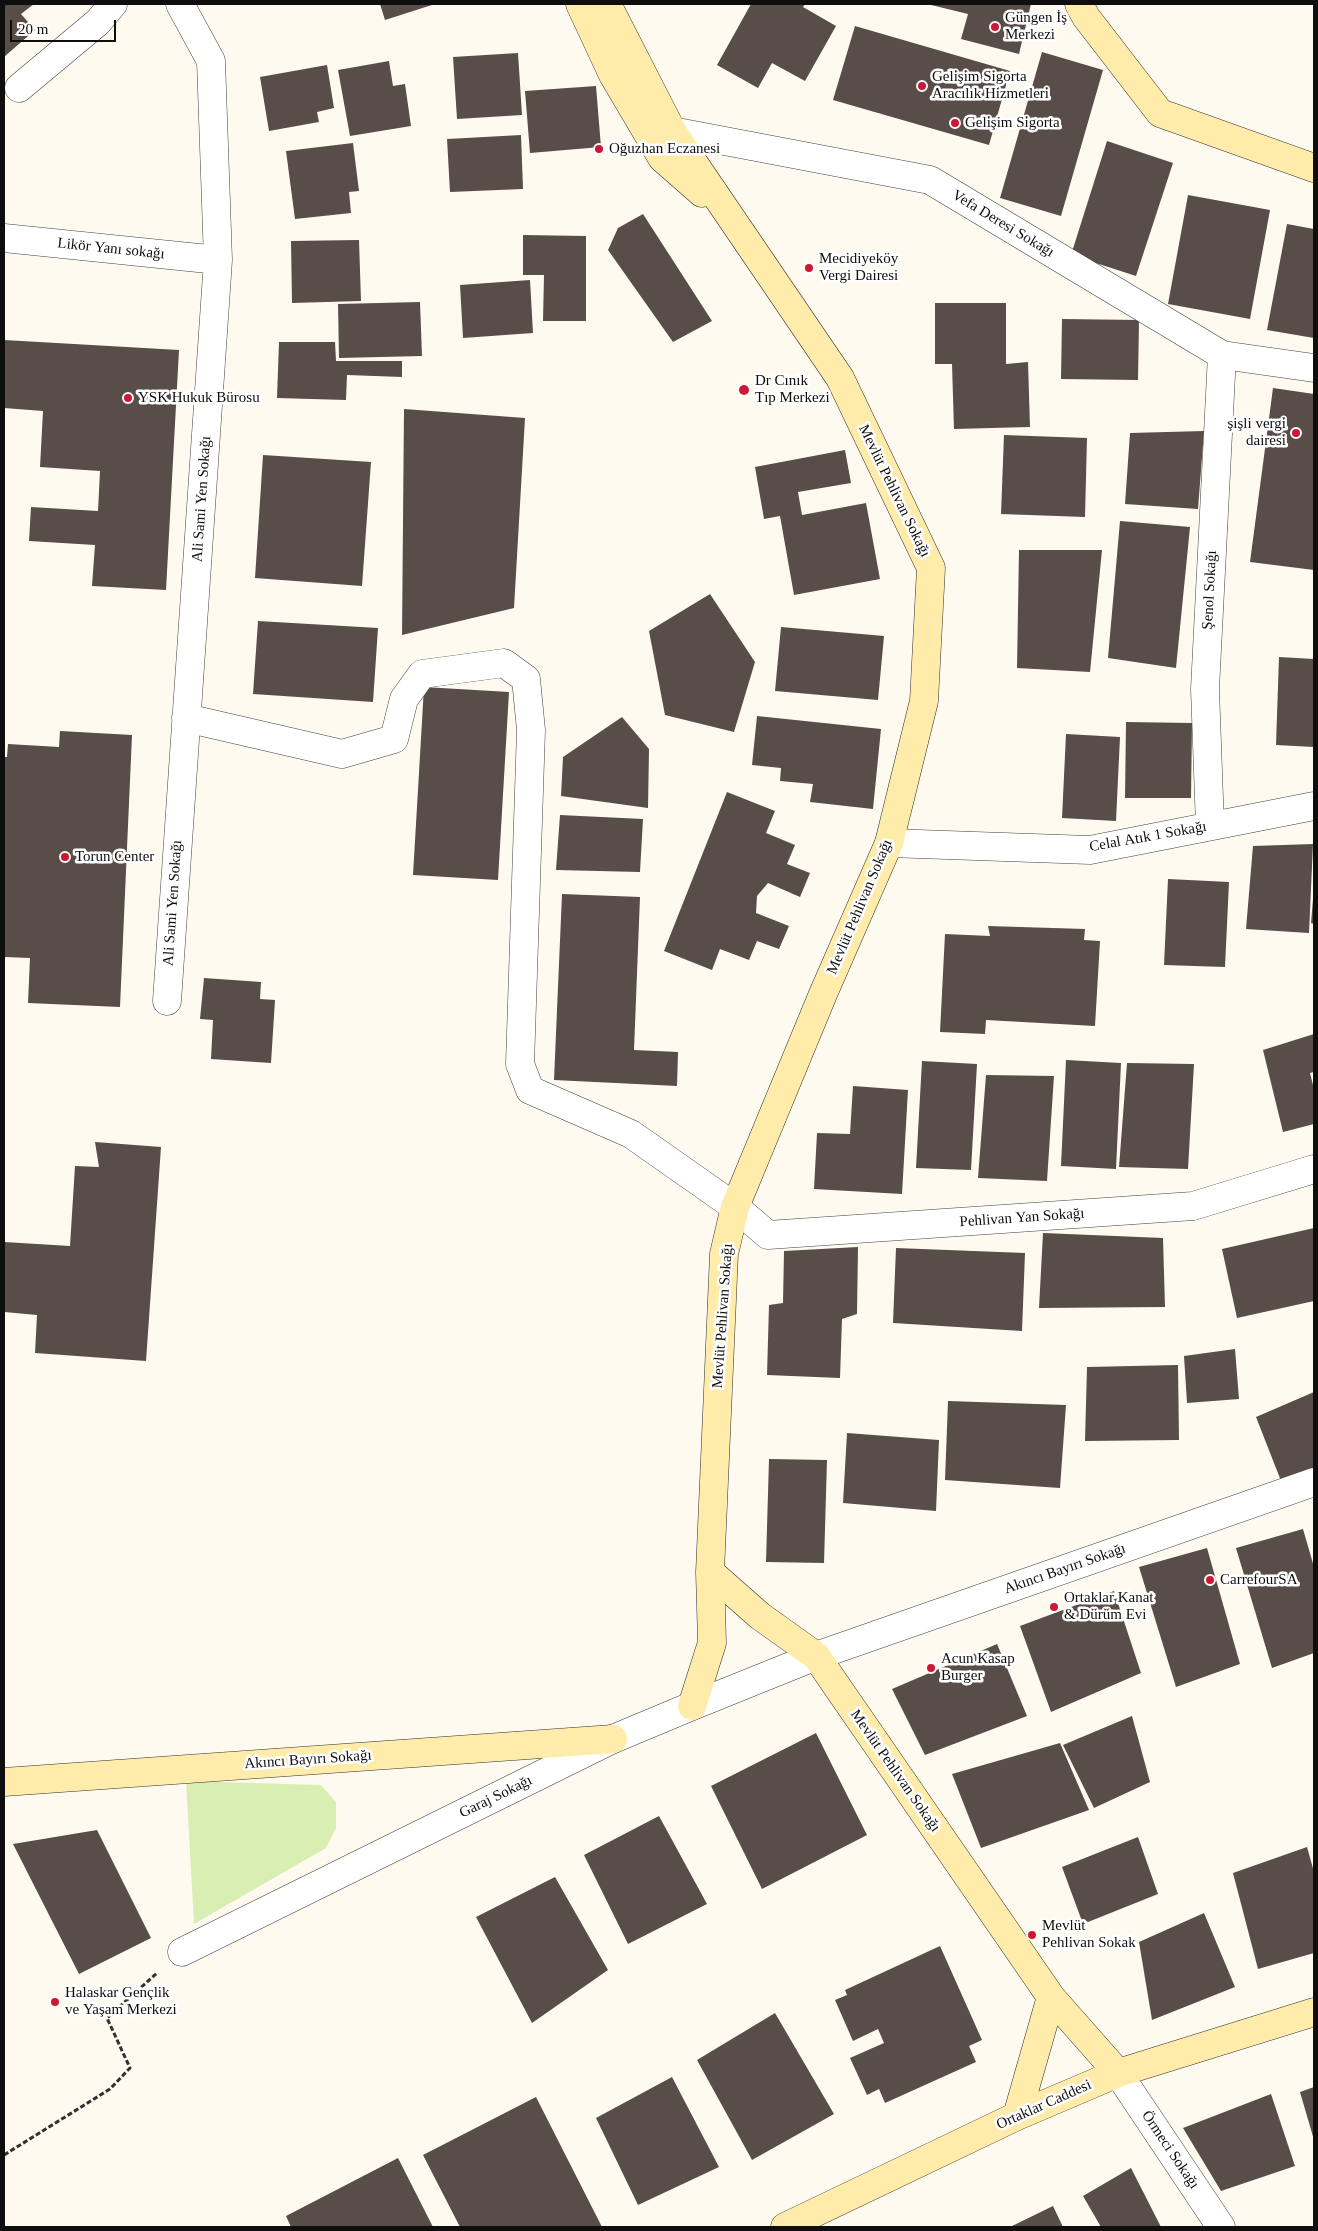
<!DOCTYPE html>
<meta charset="utf-8">
<style>
body{margin:0}
#map{position:relative;width:1318px;height:2231px;overflow:hidden;background:#fffaef;font-family:"Times New Roman",serif}
canvas{display:block}
.frame{position:absolute;inset:0;border:5px solid #0e0e0e;pointer-events:none}
.scale{position:absolute;left:10px;top:20px;width:106px;height:22px;box-sizing:border-box;border:2px solid #0e0e0e;border-top:0;padding-left:6px;font-size:15px;line-height:18px;white-space:nowrap;color:#0e0e0e;-webkit-text-stroke:4px #fff;paint-order:stroke}
</style>
<div id="map">
<canvas width="1318" height="2231"></canvas>
<div class="frame"></div>
<div class="scale">20 m</div>
</div>
<script>
const context = document.querySelector('canvas').getContext('2d');
context.lineJoin = 'round';
function fill(path, color) { context.fillStyle = color; context.fill(path, 'evenodd'); }
function strokePath(path, color, width, dash) { context.strokeStyle = color; context.lineWidth = width; context.lineCap = dash ? 'butt' : 'round'; context.setLineDash(dash || []); context.stroke(path); }
function write(font, color, halo, rows, align = 'center') {
  context.font = font + ' "Times New Roman",serif'; context.lineWidth = 5; context.setLineDash([]); context.textBaseline = 'middle'; context.strokeStyle = halo; context.fillStyle = color; for (const [text, x, y, turn = 0] of rows) {
    context.save(); context.translate(x, y); context.rotate((+turn || 0) * Math.PI / 180); context.textAlign = isNaN(turn) ? turn : align; if (halo) context.strokeText(text, 0, 0); context.fillText(text, 0, 0); context.restore();
  }
}
fill(new Path2D(`
 M 186,1781 L 321,1785 L 336,1802 L 336,1828 L 326,1848 L 194,1924 Z`), '#d9eeb3');
fill(new Path2D(`
 M 4,4 L 34,4 L 21,14 L 35,30 L 4,57 Z
 M 380,4 L 435,4 L 385,20 Z
 M 751,4 L 805,4 L 803,7 L 836,26 L 805,81 L 772,63 L 758,88 L 717,65 Z
 M 927,4 L 1031,4 L 1019,54 L 961,39 L 968,14 Z
 M 855,26 L 1010,71 L 989,145 L 833,100 Z
 M 1042,52 L 1103,70 L 1061,216 L 1000,198 Z
 M 518,53 L 522,115 L 457,119 L 453,57 Z
 M 389,61 L 393,86 L 405,84 L 411,126 L 350,136 L 338,70 Z
 M 327,65 L 334,108 L 317,112 L 319,122 L 269,131 L 260,77 Z
 M 596,86 L 601,147 L 530,153 L 525,91 Z
 M 521,135 L 523,189 L 450,192 L 447,139 Z
 M 1107,141 L 1173,163 L 1136,276 L 1071,255 Z
 M 353,143 L 359,191 L 349,192 L 351,213 L 295,219 L 286,151 Z
 M 1188,195 L 1270,210 L 1250,319 L 1168,304 Z
 M 643,214 L 712,321 L 673,342 L 608,250 L 618,228 Z
 M 1287,224 L 1314,229 L 1314,338 L 1267,330 Z
 M 523,235 L 586,236 L 586,321 L 543,321 L 544,275 L 523,275 Z
 M 359,240 L 361,301 L 292,303 L 291,241 Z
 M 530,280 L 533,333 L 463,338 L 460,285 Z
 M 420,302 L 422,356 L 339,358 L 338,304 Z
 M 935,303 L 1006,303 L 1006,364 L 1028,362 L 1030,427 L 954,429 L 952,364 L 935,364 Z
 M 1062,319 L 1139,320 L 1138,380 L 1061,379 Z
 M 4,340 L 179,350 L 166,590 L 92,586 L 95,545 L 29,541 L 31,507 L 98,511 L 100,471 L 40,467 L 43,411 L 4,408 Z
 M 279,342 L 335,342 L 336,361 L 402,361 L 402,377 L 347,375 L 346,400 L 277,398 Z
 M 1273,388 L 1314,394 L 1314,570 L 1250,562 Z
 M 404,409 L 525,418 L 514,608 L 402,635 Z
 M 1204,431 L 1198,509 L 1125,504 L 1130,433 Z
 M 1004,435 L 1087,438 L 1085,517 L 1001,514 Z
 M 845,450 L 851,483 L 798,492 L 802,515 L 866,503 L 880,579 L 794,595 L 780,516 L 764,519 L 755,467 Z
 M 263,455 L 371,462 L 362,586 L 255,578 Z
 M 1120,521 L 1190,527 L 1176,668 L 1108,658 Z
 M 1019,550 L 1102,550 L 1090,672 L 1017,668 Z
 M 710,594 L 755,662 L 734,732 L 665,715 L 649,631 Z
 M 258,621 L 378,628 L 373,702 L 253,694 Z
 M 781,627 L 884,636 L 878,700 L 775,691 Z
 M 1279,657 L 1314,659 L 1314,747 L 1276,745 Z
 M 424,687 L 509,692 L 498,880 L 413,875 Z
 M 757,716 L 881,729 L 873,809 L 810,802 L 813,784 L 780,781 L 781,768 L 752,765 Z
 M 622,717 L 649,749 L 648,808 L 561,796 L 563,757 Z
 M 1126,722 L 1192,723 L 1191,798 L 1125,798 Z
 M 60,731 L 132,735 L 120,1007 L 28,1003 L 30,958 L 4,957 L 4,757 L 7,757 L 8,744 L 59,747 Z
 M 1066,734 L 1120,737 L 1116,821 L 1062,818 Z
 M 727,792 L 775,811 L 766,833 L 795,845 L 787,864 L 810,873 L 800,897 L 768,883 L 757,896 L 756,913 L 789,926 L 779,949 L 757,941 L 749,960 L 720,949 L 712,970 L 664,951 Z
 M 560,815 L 643,819 L 640,872 L 556,870 Z
 M 1313,844 L 1309,933 L 1246,929 L 1253,846 Z
 M 1168,879 L 1229,882 L 1225,967 L 1164,965 Z
 M 562,894 L 640,897 L 634,1050 L 678,1052 L 677,1086 L 554,1080 Z
 M 1313,899 L 1314,899 L 1314,924 L 1311,923 Z
 M 988,926 L 1085,929 L 1084,940 L 1100,941 L 1095,1026 L 986,1020 L 985,1034 L 940,1032 L 945,934 L 990,936 Z
 M 204,978 L 261,982 L 260,999 L 275,1000 L 271,1063 L 211,1059 L 213,1020 L 200,1019 Z
 M 1314,1034 L 1314,1072 L 1310,1073 L 1314,1089 L 1314,1124 L 1283,1132 L 1263,1050 Z
 M 1066,1060 L 1121,1063 L 1116,1169 L 1061,1166 Z
 M 922,1061 L 977,1064 L 971,1170 L 916,1168 Z
 M 1127,1063 L 1194,1064 L 1188,1169 L 1119,1167 Z
 M 986,1075 L 1054,1076 L 1047,1181 L 978,1178 Z
 M 853,1086 L 908,1090 L 902,1194 L 814,1189 L 817,1133 L 850,1134 Z
 M 95,1142 L 161,1147 L 146,1361 L 35,1353 L 37,1315 L 4,1312 L 4,1242 L 70,1246 L 75,1166 L 99,1167 Z
 M 1314,1228 L 1314,1301 L 1237,1318 L 1222,1249 Z
 M 1043,1233 L 1163,1238 L 1165,1307 L 1039,1308 Z
 M 858,1247 L 857,1314 L 842,1319 L 840,1378 L 767,1375 L 769,1305 L 783,1303 L 784,1251 Z
 M 896,1248 L 1025,1253 L 1022,1331 L 893,1323 Z
 M 1235,1349 L 1239,1399 L 1187,1403 L 1184,1356 Z
 M 1178,1365 L 1179,1440 L 1085,1441 L 1087,1367 Z
 M 1314,1392 L 1314,1472 L 1283,1486 L 1256,1417 Z
 M 948,1401 L 1066,1405 L 1060,1488 L 945,1480 Z
 M 847,1433 L 939,1440 L 936,1511 L 843,1503 Z
 M 769,1459 L 827,1460 L 824,1563 L 766,1562 Z
 M 1303,1529 L 1314,1567 L 1314,1653 L 1272,1668 L 1236,1548 Z
 M 1207,1548 L 1240,1664 L 1176,1687 L 1139,1567 Z
 M 1114,1591 L 1141,1673 L 1051,1712 L 1020,1626 Z
 M 997,1644 L 1027,1716 L 925,1755 L 892,1689 Z
 M 1132,1716 L 1150,1782 L 1094,1808 L 1063,1745 Z
 M 816,1733 L 867,1835 L 762,1889 L 711,1786 Z
 M 1060,1743 L 1089,1810 L 981,1848 L 952,1774 Z
 M 659,1816 L 707,1904 L 628,1944 L 584,1855 Z
 M 97,1830 L 151,1938 L 79,1974 L 13,1844 Z
 M 1138,1837 L 1158,1894 L 1083,1924 L 1062,1867 Z
 M 1307,1847 L 1314,1872 L 1314,1953 L 1258,1969 L 1233,1873 Z
 M 555,1877 L 608,1970 L 532,2023 L 476,1917 Z
 M 1204,1913 L 1235,1987 L 1152,2020 L 1139,1942 Z
 M 940,1946 L 982,2040 L 969,2046 L 976,2062 L 885,2103 L 879,2089 L 867,2095 L 850,2058 L 884,2043 L 878,2029 L 853,2041 L 835,2000 L 847,1995 L 845,1990 Z
 M 775,2013 L 834,2114 L 752,2160 L 697,2060 Z
 M 672,2077 L 719,2167 L 638,2205 L 596,2118 Z
 M 1314,2087 L 1314,2140 L 1300,2092 Z
 M 1271,2094 L 1295,2166 L 1221,2191 L 1183,2128 Z
 M 536,2097 L 602,2227 L 460,2227 L 423,2155 Z
 M 398,2158 L 433,2227 L 291,2227 L 286,2216 Z
 M 1131,2168 L 1161,2227 L 1101,2227 L 1083,2196 Z
 M 1053,2206 L 1063,2227 L 1010,2227 Z`), '#584d49');
const street = new Path2D(`
 M 19,88 L 98,22 L 113,4
 M 672,131 L 930,180 L 1222,355 L 1314,368
 M 4,238 L 218,260
 M 186,718 L 342,754 L 394,739 L 404,699 L 422,674 L 504,663 L 526,679 L 531,730 L 520,1064 L 530,1090 L 631,1134 L 735,1207 L 768,1235 L 1193,1206 L 1314,1169
 M 1210,826 L 1205,689 L 1222,355
 M 889,843 L 1090,850 L 1314,806
 M 167,1001 L 218,260 L 211,61 L 180,4
 M 182,1952 L 613,1739 L 692,1706 L 816,1656 L 1314,1482
 M 1118,2073 L 1221,2227`);
const secondary = new Path2D(`
 M 580,4 L 613,75 L 662,158 L 702,193
 M 607,4 L 672,131 L 840,378 L 931,568 L 924,701 L 889,843 L 823,994 L 735,1207 L 724,1254 L 710,1572 L 712,1643 L 692,1706
 M 1079,4 L 1086,17 L 1160,113 L 1314,168
 M 710,1572 L 760,1616 L 816,1656 L 1051,1997 L 1118,2073
 M 4,1782 L 613,1739
 M 1017,2116 L 1051,1997
 M 785,2227 L 1017,2116 L 1118,2073 L 1314,2012`);
strokePath(street, '#414141', 29);
strokePath(secondary, '#303030', 29);
strokePath(new Path2D(`
 M 4,2155 L 110,2089 L 130,2068 L 107,2018 L 157,1973`), '#303030', 3, [5, 2.5]);
strokePath(street, '#fff', 28);
strokePath(secondary, '#ffecaa', 28);
for (const [x, y, r, color] of [
 [995,27,5,"#cd1734"],
 [922,86,5,"#cd1734"],
 [955,123,5,"#cd1734"],
 [599,149,5,"#cd1734"],
 [809,268,5,"#cd1734"],
 [744,390,6,"#cd1734"],
 [128,398,5,"#cd1734"],
 [1296,433,5,"#cd1734"],
 [65,857,5,"#cd1734"],
 [1210,1580,5,"#cd1734"],
 [1054,1607,5,"#cd1734"],
 [931,1668,5,"#cd1734"],
 [1032,1935,5,"#cd1734"],
 [55,2002,5,"#cd1734"]
]) { const dot = new Path2D(); dot.arc(x, y, r, 0, 2 * Math.PI); context.fillStyle = color; context.fill(dot); strokePath(dot, '#fff', 2); }
write('15px', '#0e0e0e', '#fff', [
 ["Güngen İş",1005,18],
 ["Merkezi",1005,35],
 ["Gelişim Sigorta",932,77],
 ["Aracılık Hizmetleri",932,94],
 ["Gelişim Sigorta",965,123],
 ["Oğuzhan Eczanesi",609,149],
 ["Mecidiyeköy",819,259],
 ["Vergi Dairesi",819,276],
 ["Dr Cınık",755,381],
 ["Tıp Merkezi",755,398],
 ["YSK Hukuk Bürosu",138,398],
 ["şişli vergi",1286,424,"right"],
 ["dairesi",1286,441,"right"],
 ["Torun Center",75,857],
 ["CarrefourSA",1220,1580],
 ["Ortaklar Kanat",1064,1598],
 ["& Dürüm Evi",1064,1615],
 ["Acun Kasap",941,1659],
 ["Burger",941,1676],
 ["Mevlüt",1042,1926],
 ["Pehlivan Sokak",1042,1943],
 ["Halaskar Gençlik",65,1993],
 ["ve Yaşam Merkezi",65,2010]
], 'left');
write('15px', '#0e0e0e', '#fff', [
 ["Vefa Deresi Sokağı",1003,224,31],
 ["Likör Yanı sokağı",111,249,6],
 ["Mevlüt Pehlivan Sokağı",894,491,64],
 ["Ali Sami Yen Sokağı",202,499,-86],
 ["Şenol Sokağı",1210,590,-87],
 ["Celal Atık 1 Sokağı",1148,837,-10],
 ["Ali Sami Yen Sokağı",173,903,-86],
 ["Mevlüt Pehlivan Sokağı",860,907,-67],
 ["Pehlivan Yan Sokağı",1022,1218,-4],
 ["Mevlüt Pehlivan Sokağı",723,1316,-86],
 ["Akıncı Bayırı Sokağı",1065,1569,-19],
 ["Akıncı Bayırı Sokağı",308,1760,-4],
 ["Mevlüt Pehlivan Sokağı",895,1771,55],
 ["Garaj Sokağı",496,1797,-26],
 ["Ortaklar Caddesi",1044,2105,-24],
 ["Örmeci Sokağı",1170,2150,56]
]);
</script>
